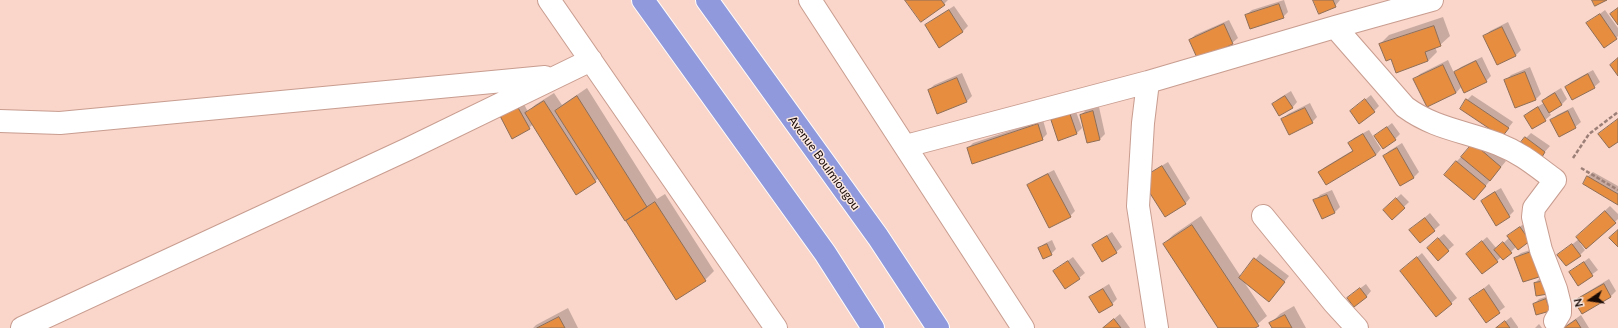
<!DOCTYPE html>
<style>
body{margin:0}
#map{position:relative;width:1618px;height:328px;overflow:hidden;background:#fad5c9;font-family:Lato,sans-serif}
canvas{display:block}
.north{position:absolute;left:1570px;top:280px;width:40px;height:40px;-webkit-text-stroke:3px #f9e7e1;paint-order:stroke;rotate:257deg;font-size:11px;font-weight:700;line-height:16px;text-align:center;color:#190a06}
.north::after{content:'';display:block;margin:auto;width:14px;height:18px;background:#190a06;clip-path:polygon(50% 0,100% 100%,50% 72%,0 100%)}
</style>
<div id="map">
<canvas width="1618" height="328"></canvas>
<div class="north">N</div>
</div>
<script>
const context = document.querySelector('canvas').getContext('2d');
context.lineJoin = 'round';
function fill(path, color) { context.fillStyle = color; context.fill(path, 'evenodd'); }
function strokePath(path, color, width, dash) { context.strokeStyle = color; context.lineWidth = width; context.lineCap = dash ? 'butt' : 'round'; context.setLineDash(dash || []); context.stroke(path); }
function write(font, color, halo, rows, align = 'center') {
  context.font = font + ' Lato,sans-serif'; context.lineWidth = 3; context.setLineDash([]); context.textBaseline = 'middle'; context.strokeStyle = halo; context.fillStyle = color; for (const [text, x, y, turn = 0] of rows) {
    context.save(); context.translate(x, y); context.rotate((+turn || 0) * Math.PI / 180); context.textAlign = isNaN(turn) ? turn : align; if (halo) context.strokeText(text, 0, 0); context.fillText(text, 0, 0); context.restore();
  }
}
fill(new Path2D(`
 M 906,0 L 948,0 L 944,4 Z
 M 1284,0 L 1288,12 L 1283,17 L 1246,15 L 1252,10 Z
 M 1314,0 L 1340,0 L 1335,6 Z
 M 954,6 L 968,26 L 962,32 L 926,26 L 932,20 Z
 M 1605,10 L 1618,28 L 1618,36 L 1616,38 L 1588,23 Z
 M 1443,17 L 1450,36 L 1440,45 L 1435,47 L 1437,52 L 1428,61 L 1392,58 L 1380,44 L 1389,35 Z
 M 1229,20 L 1238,38 L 1232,43 L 1198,58 L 1190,40 L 1195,35 Z
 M 1508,22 L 1521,50 L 1516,55 L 1498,64 L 1485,36 L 1490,31 Z
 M 1482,57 L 1491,76 L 1486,81 L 1462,86 L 1456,93 L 1427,106 L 1415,79 L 1420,74 L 1448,60 L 1454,73 L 1461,67 Z
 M 1530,67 L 1541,94 L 1536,99 L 1506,80 L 1511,75 Z
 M 1593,70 L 1600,82 L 1594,87 L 1572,98 L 1566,87 L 1571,82 Z
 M 962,73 L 972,96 L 967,101 L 938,112 L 929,90 L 934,85 Z
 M 587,88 L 657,199 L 665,194 L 714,271 L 705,280 L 677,299 L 599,178 L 595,181 L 533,124 L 529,128 L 500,115 L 522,100 L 528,112 L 535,105 L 554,93 L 562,105 Z
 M 1561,88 L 1567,99 L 1562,104 L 1549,112 L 1551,115 L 1545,120 L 1532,128 L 1525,116 L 1530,111 L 1544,103 L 1543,101 L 1548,96 Z
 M 1291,91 L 1297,102 L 1292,108 L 1273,104 L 1278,99 Z
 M 1371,95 L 1379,106 L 1374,111 L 1351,111 Z
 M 1472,95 L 1513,122 L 1502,136 L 1467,100 Z
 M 1310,103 L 1317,117 L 1312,122 L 1282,120 L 1288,114 Z
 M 1099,107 L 1105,134 L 1100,139 L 1081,115 L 1086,110 Z
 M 1573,107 L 1581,122 L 1575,127 L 1552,120 L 1557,115 Z
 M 1075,109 L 1082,128 L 1077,133 L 1052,120 L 1058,115 Z
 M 1043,120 L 1047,134 L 1042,139 L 968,148 L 973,143 Z
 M 1392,123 L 1400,134 L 1395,139 L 1375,136 Z
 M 1369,130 L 1381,149 L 1376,155 L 1320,172 L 1325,167 L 1353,150 L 1349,144 L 1354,138 Z
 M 1531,133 L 1550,146 L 1542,155 L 1526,138 Z
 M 1479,139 L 1506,161 L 1479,194 L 1456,162 Z
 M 1402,143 L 1419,172 L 1414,177 L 1401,185 L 1384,156 L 1389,151 Z
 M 1168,162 L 1190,198 L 1185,204 L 1148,174 Z
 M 1054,170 L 1075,211 L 1070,216 L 1028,185 L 1034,180 Z
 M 1593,172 L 1618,186 L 1618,203 L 1587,177 Z
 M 1501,188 L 1514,211 L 1509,216 L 1482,202 L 1487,196 Z
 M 1332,190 L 1340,207 L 1335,212 L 1315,201 L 1320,195 Z
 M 1401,194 L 1409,202 L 1392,218 L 1384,210 Z
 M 1610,206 L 1618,214 L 1618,219 L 1587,248 L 1581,242 L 1580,243 L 1585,250 L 1580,255 L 1559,255 L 1579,239 L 1582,232 Z
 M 1430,213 L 1440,225 L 1420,242 L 1410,230 Z
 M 1201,216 L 1241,277 L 1260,254 L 1289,276 L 1269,301 L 1244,282 L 1267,316 L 1253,328 L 1219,328 L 1164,244 L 1173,235 Z
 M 1525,223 L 1535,235 L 1516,247 L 1503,259 L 1501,257 L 1497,261 L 1467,254 L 1487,237 L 1497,249 L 1510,237 L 1509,236 L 1514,231 Z
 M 1112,232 L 1122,247 L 1116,252 L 1093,246 L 1099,240 Z
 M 1444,234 L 1454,245 L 1438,259 L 1433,243 Z
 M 1052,240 L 1056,249 L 1051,254 L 1039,249 L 1044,244 Z
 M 1536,248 L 1544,271 L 1539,276 L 1515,258 L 1521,253 Z
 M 1422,253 L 1457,298 L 1436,316 L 1407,266 Z
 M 1073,257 L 1085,273 L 1079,278 L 1054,271 Z
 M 1589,258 L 1598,270 L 1579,284 L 1570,272 Z
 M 1551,276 L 1537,295 L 1535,283 L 1540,278 Z
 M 1609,279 L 1616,291 L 1611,296 L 1575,301 L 1581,296 Z
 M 1109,284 L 1117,299 L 1112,304 L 1090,297 L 1096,292 Z
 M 1366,284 L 1371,291 L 1366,297 L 1354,293 Z
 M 1489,284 L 1505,307 L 1486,321 L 1471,299 Z
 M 1551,295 L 1549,310 L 1534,304 L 1539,299 Z
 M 1294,306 L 1306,328 L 1273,328 L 1271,323 L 1280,314 Z
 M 568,308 L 578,328 L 533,328 L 536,325 Z
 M 1120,314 L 1130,328 L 1104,328 L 1108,324 Z
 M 1581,315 L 1589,328 L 1564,328 L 1567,325 Z
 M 1511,317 L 1518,327 L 1518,328 L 1497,328 Z
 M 1539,324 L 1542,328 L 1535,328 Z`), '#0003');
const building = new Path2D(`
 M 905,0 L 941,0 L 945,5 L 921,22 Z
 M 1313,0 L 1333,0 L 1336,7 L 1319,14 Z
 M 1592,0 L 1607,0 L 1595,6 Z
 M 1279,4 L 1284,18 L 1250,29 L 1245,15 Z
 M 1618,8 L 1618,25 L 1610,14 Z
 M 949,10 L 963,32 L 939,48 L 925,25 Z
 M 1600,14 L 1617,39 L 1604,48 L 1586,23 Z
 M 1224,24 L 1233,44 L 1198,60 L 1189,40 Z
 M 1434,26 L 1441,46 L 1425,52 L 1428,61 L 1396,73 L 1391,59 L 1386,61 L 1379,44 Z
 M 1502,27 L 1516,56 L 1497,65 L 1483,36 Z
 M 1618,58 L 1618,76 L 1610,65 Z
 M 1476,61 L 1487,82 L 1464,93 L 1454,72 Z
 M 1443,65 L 1456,93 L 1427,107 L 1413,79 Z
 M 1525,72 L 1536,100 L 1515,108 L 1504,80 Z
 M 1588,74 L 1595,88 L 1572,100 L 1565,87 Z
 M 957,78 L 967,102 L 937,114 L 928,90 Z
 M 1555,93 L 1562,105 L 1549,113 L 1542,101 Z
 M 577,96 L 647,207 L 625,221 L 555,111 Z
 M 1285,96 L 1293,108 L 1279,116 L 1272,104 Z
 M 1365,99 L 1375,112 L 1359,124 L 1350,111 Z
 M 1466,99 L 1509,128 L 1502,137 L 1460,109 Z
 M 544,101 L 596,182 L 576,195 L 525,113 Z
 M 516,104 L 530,129 L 512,139 L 499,114 Z
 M 1538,107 L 1546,121 L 1532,129 L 1524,116 Z
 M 1305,108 L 1313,123 L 1289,135 L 1281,119 Z
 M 1093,111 L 1100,140 L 1087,143 L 1080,115 Z
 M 1568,111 L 1576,128 L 1559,137 L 1550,120 Z
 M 1070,114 L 1077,134 L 1058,141 L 1051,120 Z
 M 1618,119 L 1618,142 L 1609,148 L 1598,134 Z
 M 1038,124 L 1043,140 L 972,164 L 967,148 Z
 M 1387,127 L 1396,140 L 1383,149 L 1374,136 Z
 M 1363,134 L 1376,155 L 1326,185 L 1318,172 L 1353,151 L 1348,143 Z
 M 1525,137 L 1545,152 L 1542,157 L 1521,142 Z
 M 1473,143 L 1501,167 L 1490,181 L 1461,157 Z
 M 1397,148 L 1414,178 L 1400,186 L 1383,156 Z
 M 1456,161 L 1486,186 L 1474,200 L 1444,175 Z
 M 1162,166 L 1186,204 L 1165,217 L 1141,179 Z
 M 1048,174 L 1071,217 L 1049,228 L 1027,185 Z
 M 1587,176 L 1618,194 L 1618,205 L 1583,184 Z
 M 1495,192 L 1510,217 L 1496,226 L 1481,201 Z
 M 1327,195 L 1335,213 L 1322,219 L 1313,200 Z
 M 1396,198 L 1405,208 L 1392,220 L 1383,210 Z
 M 655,202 L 706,281 L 676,300 L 626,221 Z
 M 1605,211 L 1616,223 L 1586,249 L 1576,237 Z
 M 1425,218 L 1435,231 L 1420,243 L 1409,230 Z
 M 1192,225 L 1259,326 L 1255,328 L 1218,328 L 1163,244 Z
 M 1520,227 L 1530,241 L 1518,250 L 1507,236 Z
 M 1618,230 L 1618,247 L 1609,238 Z
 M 1107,236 L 1117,253 L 1102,262 L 1092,245 Z
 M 1438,238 L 1449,251 L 1438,261 L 1427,248 Z
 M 1482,241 L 1498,262 L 1482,274 L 1466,254 Z
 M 1503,242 L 1512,253 L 1503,260 L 1494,250 Z
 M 1047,244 L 1052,255 L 1043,259 L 1038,248 Z
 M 1572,244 L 1581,256 L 1566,266 L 1557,255 Z
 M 1531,252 L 1539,277 L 1523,282 L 1514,258 Z
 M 1417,257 L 1452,304 L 1436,317 L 1400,271 Z
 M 1254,258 L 1285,282 L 1269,302 L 1239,278 Z
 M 1068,261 L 1080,279 L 1065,289 L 1053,271 Z
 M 1584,262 L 1593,276 L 1578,286 L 1569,272 Z
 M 1546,281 L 1548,294 L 1536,296 L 1534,283 Z
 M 1604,284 L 1611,297 L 1582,314 L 1574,301 Z
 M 1360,288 L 1367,297 L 1354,307 L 1347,298 Z
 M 1103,289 L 1113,305 L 1099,313 L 1089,297 Z
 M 1484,289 L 1500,313 L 1486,323 L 1469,299 Z
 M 1546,299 L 1550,311 L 1536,315 L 1533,304 Z
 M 1285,315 L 1292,328 L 1272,328 L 1269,323 Z
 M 559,317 L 565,328 L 537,328 Z
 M 1114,319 L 1121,328 L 1103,328 Z
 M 1576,320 L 1581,328 L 1564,328 Z
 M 1505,321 L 1510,328 L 1496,328 Z`);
fill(building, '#e68d40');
strokePath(building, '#8f6e56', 1);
const minor = new Path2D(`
 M 549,0 L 776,328
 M 810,0 L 1023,328
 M 1335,27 L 1405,107 C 1435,129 1465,131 1498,144 C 1521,153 1536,166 1555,180 L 1534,208 L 1533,217 L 1541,250 L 1556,289 L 1560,305 L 1560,313 L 1555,321
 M 1148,82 L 1143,123 L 1138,206 L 1157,328
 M 0,121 L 60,123 L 545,77
 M 906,146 L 1148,82 L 1335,27 L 1432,0
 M 1263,216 L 1334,303 L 1357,328
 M 22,328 L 408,149 L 591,60`);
const highway = new Path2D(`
 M 643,0 L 825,253 L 873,328
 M 707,0 L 878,237 L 938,328`);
strokePath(minor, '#c89d90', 24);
strokePath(highway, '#fff', 24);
strokePath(new Path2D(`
 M 1573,158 L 1589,134 L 1618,112
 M 1581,168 L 1618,190`), '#9c8078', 2.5, [4, 2]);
strokePath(minor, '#fff', 22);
strokePath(highway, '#9199dd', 22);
write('12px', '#190a06', '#f9e7e1', [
 ["Avenue Boulmiougou",824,163,54]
]);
</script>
